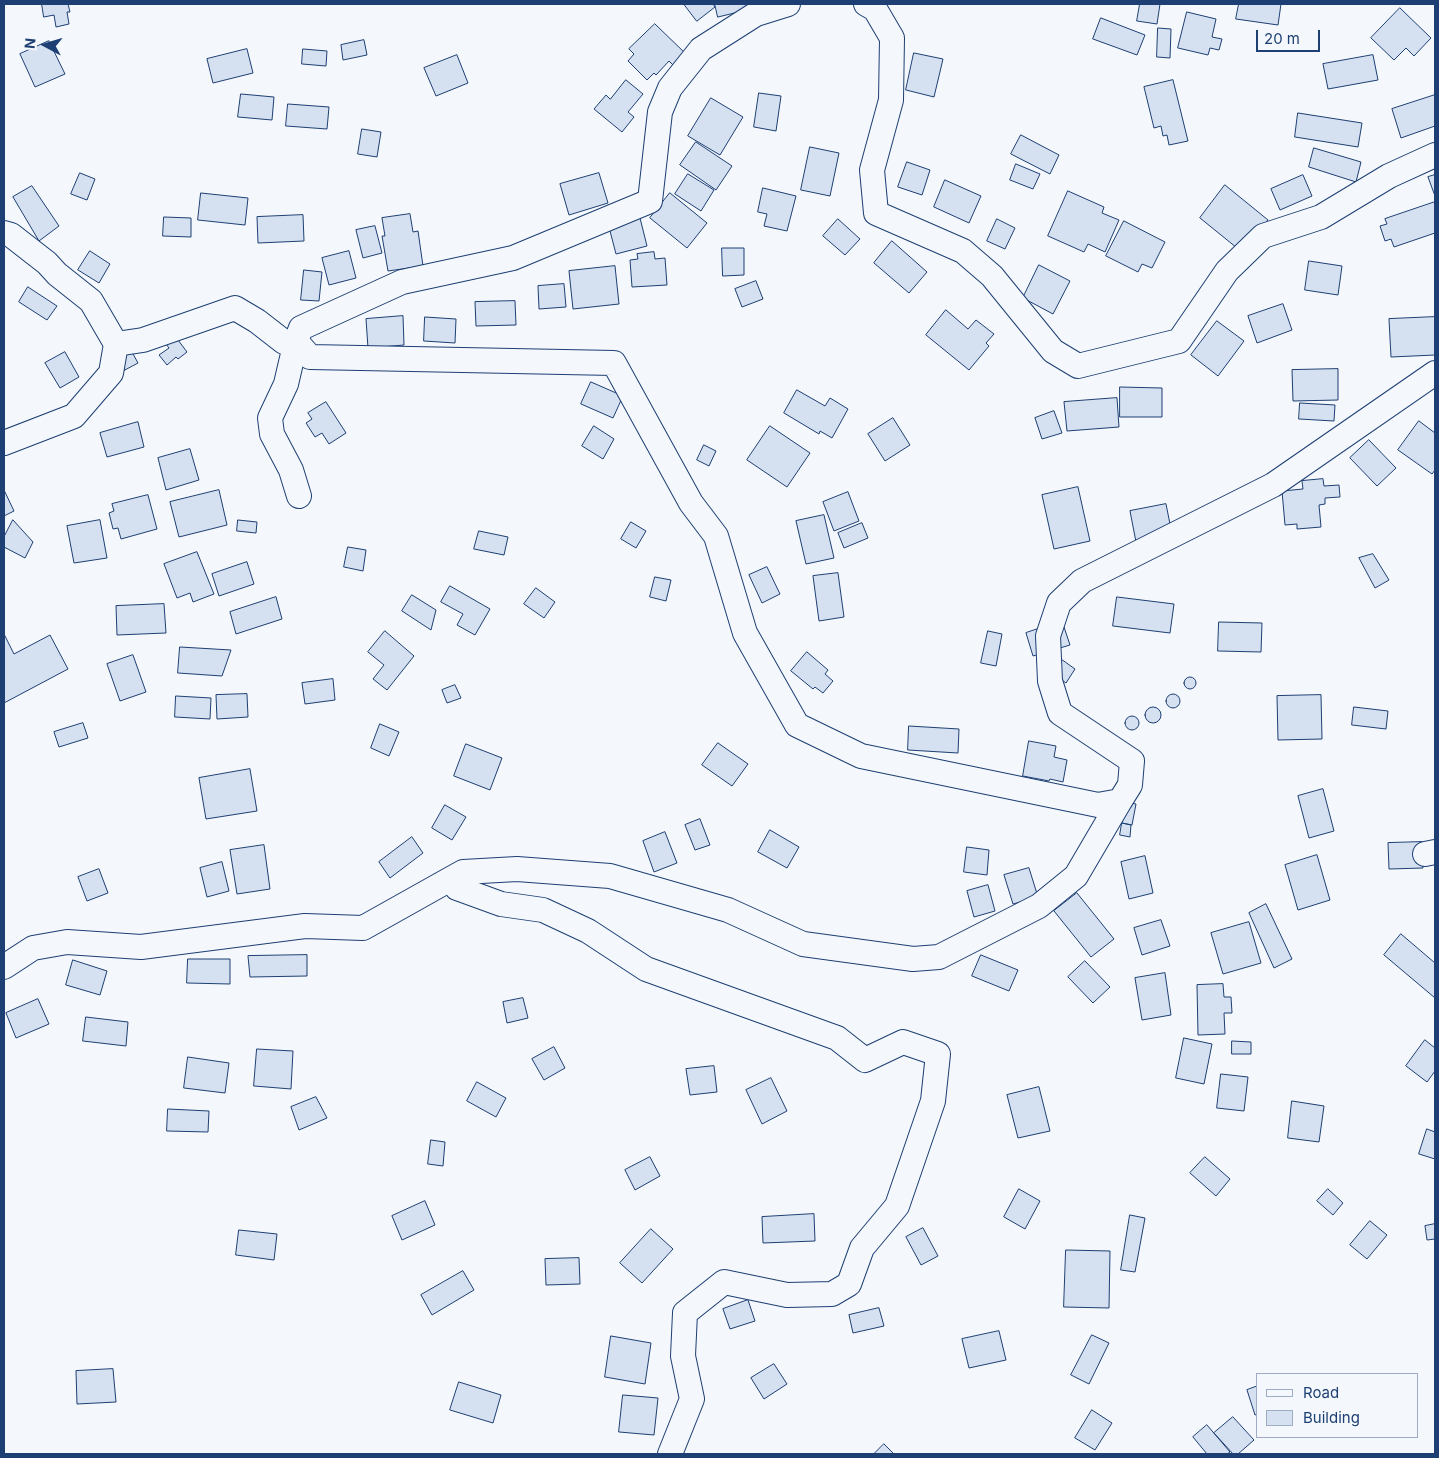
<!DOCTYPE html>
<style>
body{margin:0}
#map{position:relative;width:1439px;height:1458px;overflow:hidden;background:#f4f7fb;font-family:Inter,sans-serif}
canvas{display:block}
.frame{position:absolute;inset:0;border:5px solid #1d3f73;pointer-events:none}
.legend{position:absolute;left:1256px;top:1373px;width:162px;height:65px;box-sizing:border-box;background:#f4f7fb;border:1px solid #9eadc5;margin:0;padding:6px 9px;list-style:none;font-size:15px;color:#1d3f73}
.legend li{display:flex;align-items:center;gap:10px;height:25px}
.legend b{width:25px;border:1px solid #9eadc5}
.north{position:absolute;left:20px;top:20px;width:50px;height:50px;-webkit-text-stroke:4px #f4f7fb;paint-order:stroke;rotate:276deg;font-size:14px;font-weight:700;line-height:20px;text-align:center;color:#1d3f73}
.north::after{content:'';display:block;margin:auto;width:18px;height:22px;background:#1d3f73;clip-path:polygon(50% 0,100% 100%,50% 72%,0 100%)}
.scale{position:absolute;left:1256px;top:30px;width:64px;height:22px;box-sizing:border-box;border:2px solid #1d3f73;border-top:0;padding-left:6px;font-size:15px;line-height:18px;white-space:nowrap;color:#1d3f73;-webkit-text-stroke:4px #f4f7fb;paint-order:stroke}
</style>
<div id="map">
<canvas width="1439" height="1458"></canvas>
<div class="frame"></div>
<ul class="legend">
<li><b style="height:6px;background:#f4f7fb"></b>Road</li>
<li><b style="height:14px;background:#d5e0f0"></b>Building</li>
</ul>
<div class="north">N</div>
<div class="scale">20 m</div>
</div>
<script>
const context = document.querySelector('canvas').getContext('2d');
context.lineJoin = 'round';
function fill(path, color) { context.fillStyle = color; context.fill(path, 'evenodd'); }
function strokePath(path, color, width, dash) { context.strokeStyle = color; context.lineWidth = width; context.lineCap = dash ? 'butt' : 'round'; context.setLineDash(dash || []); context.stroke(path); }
const building = new Path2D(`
 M 42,4 L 68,4 L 70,12 L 67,12 L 69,24 L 56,27 L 54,15 L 44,17 Z
 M 684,4 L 713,4 L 715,7 L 697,21 Z
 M 715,4 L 750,4 L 751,9 L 718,17 Z
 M 1140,4 L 1160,4 L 1157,24 L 1137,21 Z
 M 1239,4 L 1281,4 L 1278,25 L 1236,19 Z
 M 1400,8 L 1431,38 L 1414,56 L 1406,48 L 1394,60 L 1371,38 Z
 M 1187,12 L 1216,19 L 1212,37 L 1222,39 L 1219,50 L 1210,48 L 1208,55 L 1178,48 Z
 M 1101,18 L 1145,35 L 1137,55 L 1093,39 Z
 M 655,24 L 686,54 L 674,66 L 669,61 L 656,75 L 654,73 L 647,80 L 628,61 L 634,54 L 629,49 Z
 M 1158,28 L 1171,29 L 1170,58 L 1157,57 Z
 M 364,40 L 367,55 L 343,60 L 341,45 Z
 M 49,41 L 65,74 L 35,87 L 20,54 Z
 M 247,49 L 253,73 L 213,83 L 207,59 Z
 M 303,49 L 327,51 L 326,66 L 302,64 Z
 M 914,53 L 943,59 L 934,97 L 906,90 Z
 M 457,55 L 468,83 L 436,96 L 424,68 Z
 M 1373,55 L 1378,80 L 1328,89 L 1323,64 Z
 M 626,80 L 643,94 L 628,112 L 634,117 L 622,132 L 594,109 L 606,95 L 610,99 Z
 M 1173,80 L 1188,141 L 1169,145 L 1167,135 L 1163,136 L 1161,126 L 1154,128 L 1144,87 Z
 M 759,93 L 781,96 L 776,131 L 754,127 Z
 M 241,94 L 274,97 L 272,120 L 238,117 Z
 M 1435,95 L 1435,126 L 1401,138 L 1392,109 Z
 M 711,98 L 743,117 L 720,155 L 688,136 Z
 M 288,104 L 329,107 L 327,129 L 286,126 Z
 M 1298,113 L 1362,123 L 1358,147 L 1295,137 Z
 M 362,129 L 381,132 L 377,157 L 358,154 Z
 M 1021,135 L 1059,155 L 1050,174 L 1011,154 Z
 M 696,142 L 732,166 L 716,190 L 680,165 Z
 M 810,147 L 839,153 L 830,196 L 801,190 Z
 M 1314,148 L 1361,162 L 1356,182 L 1309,167 Z
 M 907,162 L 930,170 L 922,195 L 898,187 Z
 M 1016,164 L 1040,174 L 1033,189 L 1010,180 Z
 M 80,173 L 95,179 L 87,200 L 71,194 Z
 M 599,173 L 608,203 L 569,215 L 560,184 Z
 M 688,174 L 714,190 L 701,211 L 675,194 Z
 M 1303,175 L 1312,196 L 1280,210 L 1271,189 Z
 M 1435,175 L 1435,196 L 1428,177 Z
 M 945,180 L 981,196 L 969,223 L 934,207 Z
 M 1225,185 L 1268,220 L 1242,252 L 1200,218 Z
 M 32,186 L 59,226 L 39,241 L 13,197 Z
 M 763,188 L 796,196 L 787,231 L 764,226 L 767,214 L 758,212 Z
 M 1068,191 L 1104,207 L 1102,213 L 1119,220 L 1105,252 L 1088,244 L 1084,252 L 1048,236 Z
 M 201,193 L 248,198 L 245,225 L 198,220 Z
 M 670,193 L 707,223 L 687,248 L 650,218 Z
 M 1435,202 L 1435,233 L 1394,247 L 1391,239 L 1385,241 L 1380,226 L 1387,224 L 1385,219 Z
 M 410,214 L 413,232 L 418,231 L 423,266 L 388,271 L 382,236 L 385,236 L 382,218 Z
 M 303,215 L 304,241 L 258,243 L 257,217 Z
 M 164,217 L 191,218 L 191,237 L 163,236 Z
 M 640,218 L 647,246 L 616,254 L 609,227 Z
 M 838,219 L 860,239 L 845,255 L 823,236 Z
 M 997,219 L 1015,228 L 1005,249 L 987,241 Z
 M 1124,221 L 1165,242 L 1152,268 L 1142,264 L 1138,272 L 1106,256 Z
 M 375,226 L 382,253 L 363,258 L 356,230 Z
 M 892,241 L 927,272 L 909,293 L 874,263 Z
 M 722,248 L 744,248 L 744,275 L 723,276 Z
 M 90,251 L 110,264 L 99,283 L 78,270 Z
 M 349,251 L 356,278 L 329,285 L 322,258 Z
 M 654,252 L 655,259 L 665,258 L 667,285 L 632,287 L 630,260 L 638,259 L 637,254 Z
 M 1309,261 L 1342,266 L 1338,295 L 1305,290 Z
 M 1039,265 L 1070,281 L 1053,314 L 1023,298 Z
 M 615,266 L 619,304 L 573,309 L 569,271 Z
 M 304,270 L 322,272 L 319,301 L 301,300 Z
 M 756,281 L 763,299 L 742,307 L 735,289 Z
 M 564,284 L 566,307 L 539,309 L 538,286 Z
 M 28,287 L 57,306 L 47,320 L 19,302 Z
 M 515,301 L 516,325 L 476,326 L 475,302 Z
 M 1283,304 L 1292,330 L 1257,343 L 1248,316 Z
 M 946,310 L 968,329 L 976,320 L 994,334 L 986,343 L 989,346 L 969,370 L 926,335 Z
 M 403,316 L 404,345 L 368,348 L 366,319 Z
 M 425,317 L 456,319 L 455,343 L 424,341 Z
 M 1435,317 L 1435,355 L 1391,357 L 1389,319 Z
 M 1217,321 L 1244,341 L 1218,376 L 1191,355 Z
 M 175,336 L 187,352 L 178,359 L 176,357 L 167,365 L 159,355 L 169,348 L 166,344 Z
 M 65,352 L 79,377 L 60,388 L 45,363 Z
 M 132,352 L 138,363 L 123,371 L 117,360 Z
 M 1338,369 L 1338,400 L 1293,401 L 1292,370 Z
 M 591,382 L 623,396 L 613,418 L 581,404 Z
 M 1120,387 L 1162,388 L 1162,417 L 1120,417 Z
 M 797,390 L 825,406 L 830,398 L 848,409 L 832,438 L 820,431 L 819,434 L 784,413 Z
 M 1117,398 L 1119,427 L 1067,431 L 1064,402 Z
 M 326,402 L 346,433 L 329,444 L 322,433 L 315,437 L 306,423 L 312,419 L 308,413 Z
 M 1300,403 L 1335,405 L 1334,421 L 1299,419 Z
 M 1054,411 L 1062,433 L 1042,439 L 1035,418 Z
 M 893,418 L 910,445 L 885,461 L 868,434 Z
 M 1419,421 L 1435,433 L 1435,470 L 1432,474 L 1398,450 Z
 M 138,422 L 144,447 L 107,457 L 100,433 Z
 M 594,426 L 614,439 L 603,459 L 582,446 Z
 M 770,426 L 810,453 L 787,487 L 747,460 Z
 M 1369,440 L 1396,468 L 1377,486 L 1350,458 Z
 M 704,445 L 716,451 L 709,466 L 697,460 Z
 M 190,449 L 199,480 L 166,490 L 158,458 Z
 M 1323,479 L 1324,486 L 1339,485 L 1340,497 L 1325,498 L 1325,504 L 1319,505 L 1321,527 L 1297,529 L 1297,524 L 1285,525 L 1282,491 L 1303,489 L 1302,481 Z
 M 1078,487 L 1090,541 L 1054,549 L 1042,495 Z
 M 4,490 L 14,511 L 4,516 Z
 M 219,490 L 227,525 L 179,537 L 170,502 Z
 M 848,492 L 859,521 L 834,531 L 823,502 Z
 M 148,495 L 157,529 L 121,539 L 118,528 L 113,529 L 109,513 L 114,511 L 112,504 Z
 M 1166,504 L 1172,534 L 1136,542 L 1130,511 Z
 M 824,515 L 834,558 L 806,564 L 796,521 Z
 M 13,520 L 33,542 L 25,558 L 4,547 L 4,537 Z
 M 100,520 L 107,558 L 74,563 L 67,526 Z
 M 238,520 L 257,522 L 256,533 L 237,531 Z
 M 631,522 L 646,531 L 636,548 L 621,539 Z
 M 862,523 L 868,538 L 844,548 L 838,533 Z
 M 479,531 L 508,537 L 504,555 L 474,549 Z
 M 348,547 L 366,550 L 363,571 L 344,567 Z
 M 197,552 L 214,594 L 193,602 L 190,593 L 177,598 L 164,564 Z
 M 1373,554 L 1389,580 L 1375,588 L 1359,558 Z
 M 247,562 L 254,584 L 219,596 L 212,574 Z
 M 767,567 L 780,594 L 762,603 L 749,575 Z
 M 838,573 L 844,617 L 819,621 L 813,576 Z
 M 655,577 L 671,580 L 666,601 L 650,597 Z
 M 450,586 L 490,609 L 475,635 L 457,625 L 463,614 L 441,602 Z
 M 536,588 L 555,602 L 544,618 L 524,604 Z
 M 412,595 L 436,610 L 431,630 L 402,611 Z
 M 276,597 L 282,619 L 236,634 L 230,612 Z
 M 1117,597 L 1174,604 L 1170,633 L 1113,626 Z
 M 164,604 L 166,633 L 117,635 L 116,606 Z
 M 1062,621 L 1070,645 L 1033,656 L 1026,633 Z
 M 1219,622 L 1262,623 L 1261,652 L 1218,651 Z
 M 385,631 L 414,656 L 387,690 L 373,679 L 384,665 L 368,652 Z
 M 988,631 L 1002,634 L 996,666 L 981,663 Z
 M 4,634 L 14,654 L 50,635 L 68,669 L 4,703 Z
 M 180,647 L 231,650 L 222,676 L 178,673 Z
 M 807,652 L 828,670 L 825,674 L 833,681 L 823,693 L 815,687 L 813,689 L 791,671 Z
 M 133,655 L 146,692 L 120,701 L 107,664 Z
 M 1061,659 L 1075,669 L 1066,683 L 1052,673 Z
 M1184 683a6 6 0 1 1 12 0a6 6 0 1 1-12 0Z
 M 333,679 L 335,700 L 305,704 L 302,683 Z
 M 455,685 L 461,698 L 447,703 L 442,690 Z
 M1166 701a7 7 0 1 1 14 0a7 7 0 1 1-14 0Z
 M 247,694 L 248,717 L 217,719 L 216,695 Z
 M 1321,695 L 1322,739 L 1278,740 L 1277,696 Z
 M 176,696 L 211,698 L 210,719 L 175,717 Z
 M 1354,707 L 1388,711 L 1386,729 L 1352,725 Z
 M1145 715a8 8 0 1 1 16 0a8 8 0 1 1-16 0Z
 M1125 723a7 7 0 1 1 14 0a7 7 0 1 1-14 0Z
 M 83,723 L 88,738 L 59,747 L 54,732 Z
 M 380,724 L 399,732 L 389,756 L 371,748 Z
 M 909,726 L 959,729 L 958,753 L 908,750 Z
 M 1029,741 L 1056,746 L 1054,757 L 1067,760 L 1063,782 L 1050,779 L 1049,781 L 1023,776 Z
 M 718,743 L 748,764 L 732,786 L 702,765 Z
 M 466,744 L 502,758 L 490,790 L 454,776 Z
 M 250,769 L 257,811 L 206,819 L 199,778 Z
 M 1323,789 L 1334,831 L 1309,838 L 1298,796 Z
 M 1126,802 L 1136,804 L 1132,825 L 1122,823 Z
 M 445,805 L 466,817 L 452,840 L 432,828 Z
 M 700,819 L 710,845 L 695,850 L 685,825 Z
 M 1122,823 L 1131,825 L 1130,837 L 1120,835 Z
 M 770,830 L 799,847 L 787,868 L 758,852 Z
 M 665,832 L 677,863 L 654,872 L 643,841 Z
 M 412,837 L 423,853 L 390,878 L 379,862 Z
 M 1422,842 L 1423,868 L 1389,869 L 1388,843 Z
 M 264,845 L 270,889 L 237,894 L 230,850 Z
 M 967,847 L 989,850 L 987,875 L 964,872 Z
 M 1317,855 L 1330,900 L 1298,910 L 1285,865 Z
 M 1145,856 L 1153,893 L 1129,899 L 1121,862 Z
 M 222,862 L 229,891 L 207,897 L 200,868 Z
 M 1029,868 L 1038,897 L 1013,904 L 1004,875 Z
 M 99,869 L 108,893 L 87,901 L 78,877 Z
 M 988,885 L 995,911 L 974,917 L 967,891 Z
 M 1077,893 L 1114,939 L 1091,957 L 1054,911 Z
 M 1266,904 L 1292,959 L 1274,968 L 1249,913 Z
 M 1161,920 L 1170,946 L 1142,955 L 1134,928 Z
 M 1249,922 L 1261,963 L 1223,974 L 1211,933 Z
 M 1401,934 L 1435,963 L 1435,998 L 1384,955 Z
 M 307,955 L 307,976 L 250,977 L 248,956 Z
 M 981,955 L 1018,970 L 1009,991 L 972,976 Z
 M 188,959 L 230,959 L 230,984 L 187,983 Z
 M 73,960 L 107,971 L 100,995 L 66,985 Z
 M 1085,961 L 1110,987 L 1093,1003 L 1068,977 Z
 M 1165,973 L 1171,1015 L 1142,1020 L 1135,978 Z
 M 1223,984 L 1224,997 L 1231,997 L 1232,1013 L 1224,1013 L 1225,1034 L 1198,1035 L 1197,985 Z
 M 523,998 L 528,1018 L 507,1023 L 503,1002 Z
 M 38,999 L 49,1024 L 16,1038 L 6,1013 Z
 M 86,1017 L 128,1022 L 126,1046 L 83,1041 Z
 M 1184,1038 L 1212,1044 L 1204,1084 L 1176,1078 Z
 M 1425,1040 L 1435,1048 L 1435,1071 L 1427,1082 L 1406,1066 Z
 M 1232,1041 L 1251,1042 L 1251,1054 L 1232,1054 Z
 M 554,1047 L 565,1068 L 544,1080 L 532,1059 Z
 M 257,1049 L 293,1051 L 291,1089 L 254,1086 Z
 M 188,1057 L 229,1063 L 225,1093 L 184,1088 Z
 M 714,1066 L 717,1092 L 690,1095 L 686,1069 Z
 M 1221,1074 L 1248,1077 L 1244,1111 L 1217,1108 Z
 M 771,1078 L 787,1111 L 762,1124 L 746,1090 Z
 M 477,1082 L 506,1098 L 496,1117 L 467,1101 Z
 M 1039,1087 L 1050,1131 L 1018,1138 L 1007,1095 Z
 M 316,1097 L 327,1118 L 299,1130 L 291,1107 Z
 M 1292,1101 L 1324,1106 L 1319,1142 L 1288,1138 Z
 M 168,1109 L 209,1111 L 208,1132 L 167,1131 Z
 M 1427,1129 L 1435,1132 L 1435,1159 L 1419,1154 Z
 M 431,1140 L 445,1142 L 443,1166 L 428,1164 Z
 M 650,1157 L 660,1176 L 635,1190 L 625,1170 Z
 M 1205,1157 L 1230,1179 L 1216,1196 L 1190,1173 Z
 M 1019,1189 L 1040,1201 L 1025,1229 L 1004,1217 Z
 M 1328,1189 L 1343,1203 L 1333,1215 L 1317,1201 Z
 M 425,1201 L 435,1225 L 402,1240 L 392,1216 Z
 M 814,1214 L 815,1241 L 763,1243 L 762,1217 Z
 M 1130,1215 L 1145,1218 L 1135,1272 L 1121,1270 Z
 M 1370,1221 L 1387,1235 L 1367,1259 L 1350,1245 Z
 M 1435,1224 L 1435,1239 L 1427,1240 L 1425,1226 Z
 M 923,1228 L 938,1256 L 921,1265 L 906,1237 Z
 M 651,1229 L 673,1249 L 642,1283 L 620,1263 Z
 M 239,1230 L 277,1234 L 274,1260 L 236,1255 Z
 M 1066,1250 L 1110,1251 L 1109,1308 L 1064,1307 Z
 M 579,1258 L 580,1284 L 546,1285 L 545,1259 Z
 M 463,1271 L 474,1290 L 432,1315 L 421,1295 Z
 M 748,1300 L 755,1321 L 730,1329 L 723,1309 Z
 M 879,1308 L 884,1326 L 853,1333 L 849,1315 Z
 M 999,1331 L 1006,1360 L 969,1368 L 962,1339 Z
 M 1092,1335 L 1109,1343 L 1089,1384 L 1071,1375 Z
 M 611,1336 L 651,1343 L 645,1384 L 605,1377 Z
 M 774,1364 L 787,1384 L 764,1399 L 751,1378 Z
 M 113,1369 L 116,1402 L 77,1404 L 76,1371 Z
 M 459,1382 L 501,1395 L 493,1423 L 450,1410 Z
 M 1258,1386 L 1258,1414 L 1255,1415 L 1247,1390 Z
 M 623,1395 L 658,1398 L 654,1435 L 619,1432 Z
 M 1092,1410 L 1112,1423 L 1095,1450 L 1075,1438 Z
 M 1233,1417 L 1254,1440 L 1238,1454 L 1233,1454 L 1214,1433 Z
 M 1207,1425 L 1230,1452 L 1227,1454 L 1207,1454 L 1193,1437 Z
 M 884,1444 L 894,1454 L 874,1454 Z`);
fill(building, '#d5e0f0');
strokePath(building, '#1d3f73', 1);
const minor = new Path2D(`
 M 788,4 L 756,14 L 701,49 L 670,88 L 660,112 L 650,201 L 513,258 L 402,282 L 301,328 L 296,341 L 310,357 L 614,363 L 691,503 L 716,536 L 745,633 L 797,725 L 861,756 L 1098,805 L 1120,801 L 1130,785 L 1132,761 L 1060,713 L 1050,681 L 1048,636 L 1059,603 L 1082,581 L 1273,485 L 1435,373
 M 866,4 L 875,9 L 892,38 L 891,100 L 872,170 L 876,213 L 963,251 L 992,276 L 1053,351 L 1078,366 L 1179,341 L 1227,271 L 1263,236 L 1321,217 L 1389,176 L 1435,155
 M 4,233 L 11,235 L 47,263 L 57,274 L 91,301 L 116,344 L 143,340 L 235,308 L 257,321 L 284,342 L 296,341 L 286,384 L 270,418 L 272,434 L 291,470 L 299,496
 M 4,443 L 74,416 L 111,373 L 116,344
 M 1425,854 L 1435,852
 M 4,967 L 33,948 L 67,942 L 141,947 L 305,926 L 363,928 L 454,877
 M 670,1454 L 692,1399 L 683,1356 L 685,1313 L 724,1282 L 787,1295 L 832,1294 L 849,1284 L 862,1248 L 897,1206 L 933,1101 L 938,1054 L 903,1042 L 865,1060 L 837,1038 L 646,969 L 588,931 L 543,910 L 501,904 L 457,888 L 454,877 L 463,872 L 517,869 L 610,876 L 728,910 L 803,944 L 913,959 L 939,957 L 1039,906 L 1076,876 L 1120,801`);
strokePath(minor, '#1d3f73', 26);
strokePath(minor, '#f4f7fb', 24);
</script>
